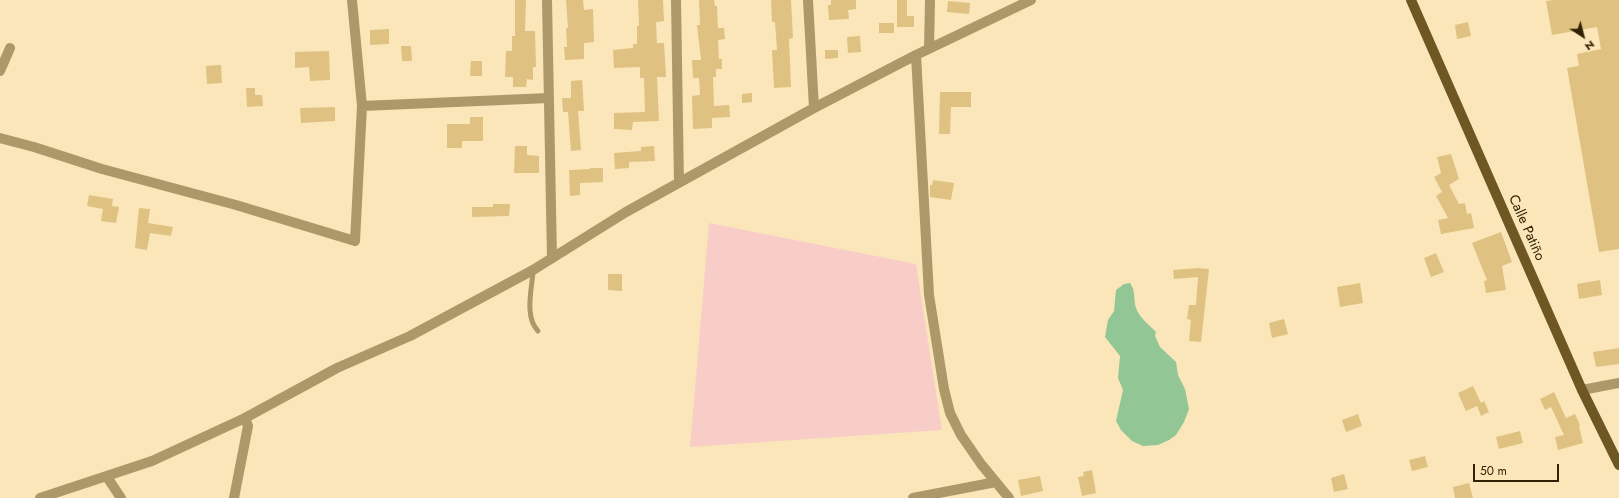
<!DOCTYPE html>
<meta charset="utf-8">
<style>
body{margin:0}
#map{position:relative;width:1619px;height:498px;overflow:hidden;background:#fbe6ba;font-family:Jost,sans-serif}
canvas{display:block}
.north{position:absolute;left:1563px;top:16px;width:40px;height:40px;-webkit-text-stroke:3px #fbe6ba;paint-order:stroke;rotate:144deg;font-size:11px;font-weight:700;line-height:16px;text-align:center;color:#2f2102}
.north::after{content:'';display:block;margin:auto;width:14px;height:18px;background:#2f2102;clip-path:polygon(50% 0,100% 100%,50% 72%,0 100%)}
.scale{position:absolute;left:1473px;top:464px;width:86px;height:18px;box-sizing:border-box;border:2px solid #2f2102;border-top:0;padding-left:5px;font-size:12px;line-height:14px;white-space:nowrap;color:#2f2102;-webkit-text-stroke:3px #fbe6ba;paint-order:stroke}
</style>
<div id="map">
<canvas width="1619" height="498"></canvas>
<div class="north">N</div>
<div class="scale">50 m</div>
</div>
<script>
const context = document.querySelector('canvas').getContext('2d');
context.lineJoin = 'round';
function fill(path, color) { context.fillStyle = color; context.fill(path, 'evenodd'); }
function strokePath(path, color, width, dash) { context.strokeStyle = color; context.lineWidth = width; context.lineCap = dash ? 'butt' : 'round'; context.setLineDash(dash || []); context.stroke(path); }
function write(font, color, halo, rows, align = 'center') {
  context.font = font + ' Jost,sans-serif'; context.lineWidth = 3.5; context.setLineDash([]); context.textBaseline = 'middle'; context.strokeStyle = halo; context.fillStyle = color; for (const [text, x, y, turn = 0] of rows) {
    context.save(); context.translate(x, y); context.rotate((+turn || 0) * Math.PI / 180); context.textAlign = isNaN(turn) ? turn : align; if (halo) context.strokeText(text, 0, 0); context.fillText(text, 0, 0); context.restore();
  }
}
fill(new Path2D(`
 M 709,223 L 916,264 L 942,430 L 690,447 Z`), '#f8cdc8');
fill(new Path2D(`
 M 1130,283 C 1136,291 1133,299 1136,308 C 1139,317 1149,325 1156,332 L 1155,336 L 1160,347 L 1176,362 L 1178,375 L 1185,389 L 1189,409 L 1184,422 L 1176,435 L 1169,440 L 1158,445 L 1143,446 L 1132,441 L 1121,430 L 1116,421 L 1123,390 L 1118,378 L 1120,356 L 1105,337 L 1108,320 L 1114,311 L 1116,290 L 1124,284 Z`), '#93c695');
fill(new Path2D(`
 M 515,0 L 526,0 L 525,31 L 535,31 L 536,67 L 533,67 L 533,80 L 527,79 L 526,87 L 513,87 L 513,77 L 505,77 L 506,51 L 512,51 L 512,36 L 515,36 Z
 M 566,0 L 583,0 L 584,10 L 593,9 L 594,42 L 584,43 L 584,59 L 565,60 L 564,47 L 567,47 L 566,28 L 568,28 Z
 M 638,0 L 663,0 L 664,21 L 656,22 L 657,43 L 664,43 L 666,77 L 657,77 L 659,121 L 633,122 L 632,130 L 614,129 L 614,113 L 645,112 L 644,78 L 640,78 L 640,67 L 614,68 L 613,50 L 633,48 L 633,44 L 637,44 L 637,26 L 639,26 Z
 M 699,0 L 714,0 L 715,6 L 717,6 L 718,28 L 724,28 L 725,39 L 718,40 L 719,59 L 722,59 L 722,69 L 716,69 L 716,77 L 713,77 L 714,106 L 729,105 L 730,117 L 712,118 L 712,128 L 693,129 L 692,96 L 700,95 L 699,78 L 693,78 L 692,60 L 701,60 L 697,25 L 700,25 Z
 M 771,0 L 791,0 L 793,38 L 789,39 L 791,87 L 774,88 L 772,50 L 777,50 L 775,22 L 772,22 Z
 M 831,0 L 856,0 L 856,9 L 848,10 L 849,19 L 829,20 L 828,5 L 831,5 Z
 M 897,0 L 907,0 L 907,16 L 914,16 L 914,27 L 897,27 Z
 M 1554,0 L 1619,0 L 1619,249 L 1599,252 L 1567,68 L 1579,66 L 1577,54 L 1601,49 L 1597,27 L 1552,35 L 1546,1 Z
 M 948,1 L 970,3 L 969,14 L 947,12 Z
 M 1468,22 L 1471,36 L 1457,39 L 1455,25 Z
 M 879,23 L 894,23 L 894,33 L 879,33 Z
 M 389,29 L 389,44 L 370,45 L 370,30 Z
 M 860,36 L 861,52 L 848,53 L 847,37 Z
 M 401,46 L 411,46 L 412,61 L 402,61 Z
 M 825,50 L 838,50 L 838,58 L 825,59 Z
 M 329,51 L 330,80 L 310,81 L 309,67 L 295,68 L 295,52 Z
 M 471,61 L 482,61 L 482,76 L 470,76 Z
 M 221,65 L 222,83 L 207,84 L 206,66 Z
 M 582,80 L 584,111 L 578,111 L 581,150 L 571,151 L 568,112 L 563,112 L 562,98 L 571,98 L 571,81 Z
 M 246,88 L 255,88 L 255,95 L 262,95 L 263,106 L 247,107 Z
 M 940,92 L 971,92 L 971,107 L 951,107 L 950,134 L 939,134 Z
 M 752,93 L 752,102 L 742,103 L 742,94 Z
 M 335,107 L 335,121 L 301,123 L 300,108 Z
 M 470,117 L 483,117 L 483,141 L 462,141 L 462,148 L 447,148 L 447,124 L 470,124 Z
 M 515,146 L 527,146 L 527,155 L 539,156 L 539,173 L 514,173 Z
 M 654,146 L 655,161 L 629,162 L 629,168 L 615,169 L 614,153 L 641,151 L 641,147 Z
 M 1451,154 L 1459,179 L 1449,185 L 1459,204 L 1465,203 L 1467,214 L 1471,213 L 1474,228 L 1441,234 L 1438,220 L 1448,218 L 1436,196 L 1442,192 L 1434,177 L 1441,173 L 1437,157 Z
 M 590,168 L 603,168 L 603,182 L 580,183 L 580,195 L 570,196 L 569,170 L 590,169 Z
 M 933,180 L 954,183 L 951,200 L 930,197 L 930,185 L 932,185 Z
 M 89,195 L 113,199 L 112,206 L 119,207 L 116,223 L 101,221 L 103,209 L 87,206 Z
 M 493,204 L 510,204 L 509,216 L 472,217 L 472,207 L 493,207 Z
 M 139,208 L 150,209 L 148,223 L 173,227 L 171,236 L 150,233 L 147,250 L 135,248 Z
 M 1501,232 L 1512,262 L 1502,266 L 1506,290 L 1486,293 L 1484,281 L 1487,280 L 1472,243 Z
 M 1436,253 L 1444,272 L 1431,277 L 1424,258 Z
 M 1198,268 L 1209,269 L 1201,342 L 1189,341 L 1191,320 L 1187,319 L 1189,305 L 1196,305 L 1198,277 L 1174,279 L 1173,270 Z
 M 608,274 L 622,274 L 622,291 L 608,290 Z
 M 1600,280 L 1602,295 L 1579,299 L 1577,284 Z
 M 1360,283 L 1363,303 L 1340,307 L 1337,287 Z
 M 1284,319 L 1288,334 L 1272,338 L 1269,323 Z
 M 1619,348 L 1619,364 L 1596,367 L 1593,352 Z
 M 1473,386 L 1481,403 L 1484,401 L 1489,412 L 1481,416 L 1477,406 L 1466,411 L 1458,393 Z
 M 1554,392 L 1566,418 L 1575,414 L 1580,425 L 1579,426 L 1583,443 L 1558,450 L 1555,437 L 1564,435 L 1551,407 L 1545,410 L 1540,399 Z
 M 1358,414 L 1362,426 L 1346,432 L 1342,420 Z
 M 1520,431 L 1523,443 L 1499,449 L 1496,437 Z
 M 1425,456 L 1428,467 L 1412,471 L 1409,460 Z
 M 1092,470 L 1096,493 L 1082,496 L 1078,477 L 1084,476 L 1083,472 Z
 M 1344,474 L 1348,489 L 1334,492 L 1331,478 Z
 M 1040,476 L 1043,491 L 1021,496 L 1018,480 Z
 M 1469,483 L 1473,498 L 1455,498 L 1453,487 Z`), '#dfc282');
strokePath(new Path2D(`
 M 533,271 C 532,289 524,316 538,331`), '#ad986a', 5);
strokePath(new Path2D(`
 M 547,0 L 552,258
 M 676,0 L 679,183
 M 808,0 L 814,108
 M 929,49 L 930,0
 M 916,55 L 929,295 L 944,389 L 950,413 L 961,435 L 981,464 L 1009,498
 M 0,71 L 10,48
 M 362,106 L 549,98
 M 0,138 L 34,147 L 102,169 L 236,205 L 355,241 L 362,106 L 352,0
 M 1582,390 L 1619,383
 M 107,477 L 121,498
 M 40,498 L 152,461 L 245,418 L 337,368 L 410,336 L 533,270 L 626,212 L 814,108 L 916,55 L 1031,0
 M 234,498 L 248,426 L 245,418
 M 913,498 L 996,482`), '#ad986a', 10);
strokePath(new Path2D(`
 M 1411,0 L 1582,390 L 1619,465`), '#6e5723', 10);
write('14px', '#2f2102', '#fbe6ba', [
 ["Calle Patiño",1526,228,66]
]);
</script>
